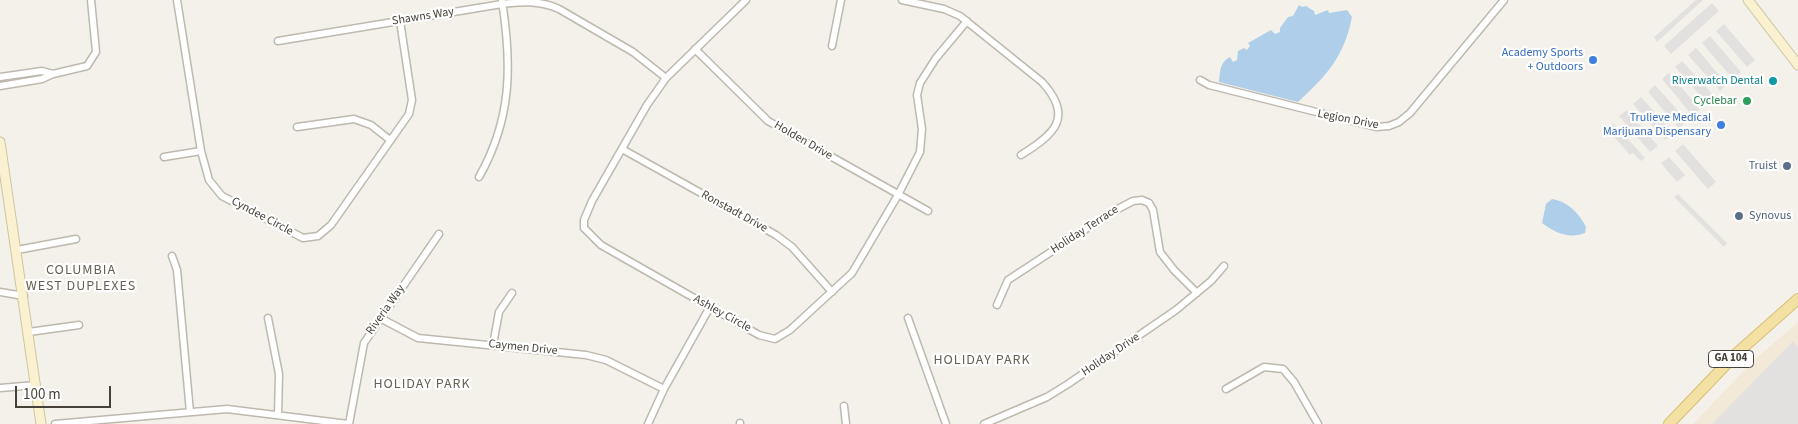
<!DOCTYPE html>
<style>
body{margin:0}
#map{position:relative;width:1798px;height:424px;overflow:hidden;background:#f4f1eb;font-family:"Source Sans 3",sans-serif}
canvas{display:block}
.scale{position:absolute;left:15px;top:386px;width:96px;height:22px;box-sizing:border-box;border:2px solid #474239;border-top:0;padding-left:6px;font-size:15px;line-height:18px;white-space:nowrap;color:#474239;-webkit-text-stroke:4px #fff;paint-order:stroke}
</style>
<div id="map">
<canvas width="1798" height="424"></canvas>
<div class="scale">100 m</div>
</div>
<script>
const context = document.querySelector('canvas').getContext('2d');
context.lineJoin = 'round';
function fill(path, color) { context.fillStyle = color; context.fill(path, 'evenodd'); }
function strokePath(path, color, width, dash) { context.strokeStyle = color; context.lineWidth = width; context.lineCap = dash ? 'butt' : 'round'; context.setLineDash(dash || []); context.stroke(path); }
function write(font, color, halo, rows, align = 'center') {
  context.font = font + ' "Source Sans 3",sans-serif'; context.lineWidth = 4.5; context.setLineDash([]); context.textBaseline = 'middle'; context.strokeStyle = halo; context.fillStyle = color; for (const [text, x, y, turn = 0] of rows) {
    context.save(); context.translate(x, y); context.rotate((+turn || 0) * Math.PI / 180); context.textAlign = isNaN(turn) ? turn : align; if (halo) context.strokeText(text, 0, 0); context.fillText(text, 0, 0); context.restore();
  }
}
fill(new Path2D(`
 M 1798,322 L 1798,424 L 1693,424 L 1754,360 Z`), '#f3e9d9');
fill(new Path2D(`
 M 1696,0 L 1703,0 L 1657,42 L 1654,37 Z
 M 1712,3 L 1719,11 L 1671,54 L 1664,46 Z
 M 1724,24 L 1755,60 L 1747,67 L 1716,31 Z
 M 1710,36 L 1741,72 L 1733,79 L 1702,43 Z
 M 1696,48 L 1727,84 L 1720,91 L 1688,55 Z
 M 1682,61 L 1714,96 L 1706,102 L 1675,67 Z
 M 1669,73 L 1700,109 L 1692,115 L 1662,79 Z
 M 1655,85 L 1687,121 L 1679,128 L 1648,92 Z
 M 1641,97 L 1673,133 L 1665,140 L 1633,104 Z
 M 1627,110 L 1658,146 L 1650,152 L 1619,116 Z
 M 1613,123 L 1645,158 L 1641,161 L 1633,153 L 1630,155 L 1607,129 Z
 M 1683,144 L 1716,182 L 1708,189 L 1675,151 Z
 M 1669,157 L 1685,175 L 1677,182 L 1661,163 Z
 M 1678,194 L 1727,243 L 1724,247 L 1674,197 Z
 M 1793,341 L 1798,347 L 1798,424 L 1712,424 Z`), '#e3e1df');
fill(new Path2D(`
 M 1299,5 L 1302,7 L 1306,6 L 1314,11 L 1315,15 L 1328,10 L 1329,13 L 1347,10 L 1352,17 C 1344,57 1327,75 1298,102 L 1219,82 C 1220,71 1220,62 1230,57 L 1233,62 L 1237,60 L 1238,51 L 1244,48 L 1247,50 L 1250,46 L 1248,43 L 1271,30 L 1275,34 L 1280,32 L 1280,28 L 1288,17 L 1293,16 Z
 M 1552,199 C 1567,201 1579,213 1586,227 L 1585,233 C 1570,239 1555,233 1542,223 L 1546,204 Z`), '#aecee9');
const street = new Path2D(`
 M 177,0 L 201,151 L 209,180 L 222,196 L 303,238 L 318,236 L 331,225 L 409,114 L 412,100 L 400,21
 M 746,0 L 666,78 L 647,105 L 592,201 L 584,220 L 584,228 L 601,245 L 759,335 L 775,339 L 790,330 L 852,273 L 898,195 L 920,152 L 922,129 L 917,95 L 920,83 L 936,58 L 967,21
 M 902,0 L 944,9 L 960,16 L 1042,82 C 1074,117 1055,134 1021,155
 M 278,41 L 502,4 C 523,2 540,0 559,9 L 633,52 L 666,78
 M 832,46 L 841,0
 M 695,49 L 768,121 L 928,211
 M 0,77 L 42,71 L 53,74
 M 1200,80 L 1209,85 L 1376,127 L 1389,126 L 1399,122 L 1410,113 L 1504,0
 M 0,86 L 42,79 L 53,74 L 87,66 L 96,52 L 91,0
 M 297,127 L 354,119 L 371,125 L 390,140
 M 622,149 L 776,235 L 792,247 L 832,292
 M 164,157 L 201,151
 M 479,177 C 512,119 512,65 502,1
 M 17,250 L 76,239
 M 172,256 L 177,270 L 190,412
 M 0,292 L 24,296
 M 997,305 L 1008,280 L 1112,212 L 1133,201 L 1142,200 L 1149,203 L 1153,210 L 1160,252 L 1174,270 L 1197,293
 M 268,318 L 279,374 L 278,415
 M 380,318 L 418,338 L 586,355 L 606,360 L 664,389
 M 908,318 L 946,424
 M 29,332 L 79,325
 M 493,345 L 499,312 L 512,293
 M 0,388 L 36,385
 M 1226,389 L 1264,367 L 1283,369 L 1294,382 L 1318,424
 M 844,406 L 846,424
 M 55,424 L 227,409 L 348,424
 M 349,424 L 364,343 L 439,234
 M 648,424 L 664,389 L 710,307
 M 740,424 L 740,423
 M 984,424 L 1047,397 L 1068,384 L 1176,310 L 1211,281 L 1224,266`);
const secondary = new Path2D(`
 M 1748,0 L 1798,65
 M 0,142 L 41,424`);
const primary = new Path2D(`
 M 1669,424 L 1736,354 L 1798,299`);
strokePath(street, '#beb9ae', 9);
strokePath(secondary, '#cec49f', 11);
strokePath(primary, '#d7be75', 12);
strokePath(street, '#fff', 6);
strokePath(secondary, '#f9f1cf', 9);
strokePath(primary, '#f3e1a4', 10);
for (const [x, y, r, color] of [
 [1593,60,5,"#3f7fe0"],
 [1773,81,5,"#0f9aa8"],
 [1747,101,5,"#2e9e5b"],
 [1721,125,5,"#3f7fe0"],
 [1787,166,5,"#5c6f8a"],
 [1739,216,5,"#5c6f8a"]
]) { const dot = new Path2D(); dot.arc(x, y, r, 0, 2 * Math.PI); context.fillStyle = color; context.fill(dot); strokePath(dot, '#fff', 2); }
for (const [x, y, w] of [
 [1731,359,45]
]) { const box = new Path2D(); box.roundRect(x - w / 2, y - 8.5, w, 17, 4); context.fillStyle = '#fff'; context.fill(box); strokePath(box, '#474239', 1); }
write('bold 11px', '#474239', null, [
 ["GA 104",1731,359]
]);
write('12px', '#474239', '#fff', [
 ["Shawns Way",423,17,-9],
 ["Legion Drive",1348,120,11],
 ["Holden Drive",803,141,30],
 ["Ronstadt Drive",734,212,29],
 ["Cyndee Circle",262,217,28],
 ["Holiday Terrace",1085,230,-33],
 ["Riveria Way",386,310,-55],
 ["Ashley Circle",722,314,29],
 ["Caymen Drive",523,348,6],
 ["Holiday Drive",1111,355,-34]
]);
write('12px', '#366cbe', '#fff', [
 ["Academy Sports",1583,53],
 ["+ Outdoors",1583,67],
 ["Trulieve Medical",1711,118],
 ["Marijuana Dispensary",1711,132]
], 'right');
write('12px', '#0d838f', '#fff', [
 ["Riverwatch Dental",1763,81]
], 'right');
write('12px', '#27864d', '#fff', [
 ["Cyclebar",1737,101]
], 'right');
write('12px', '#4e5e75', '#fff', [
 ["Truist",1777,166],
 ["Synovus",1749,216,"left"]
], 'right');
context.letterSpacing = '1px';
write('14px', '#696052', '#fff', [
 ["COLUMBIA",81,271],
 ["WEST DUPLEXES",81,287],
 ["HOLIDAY PARK",982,361],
 ["HOLIDAY PARK",422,385]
]);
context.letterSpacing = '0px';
</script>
